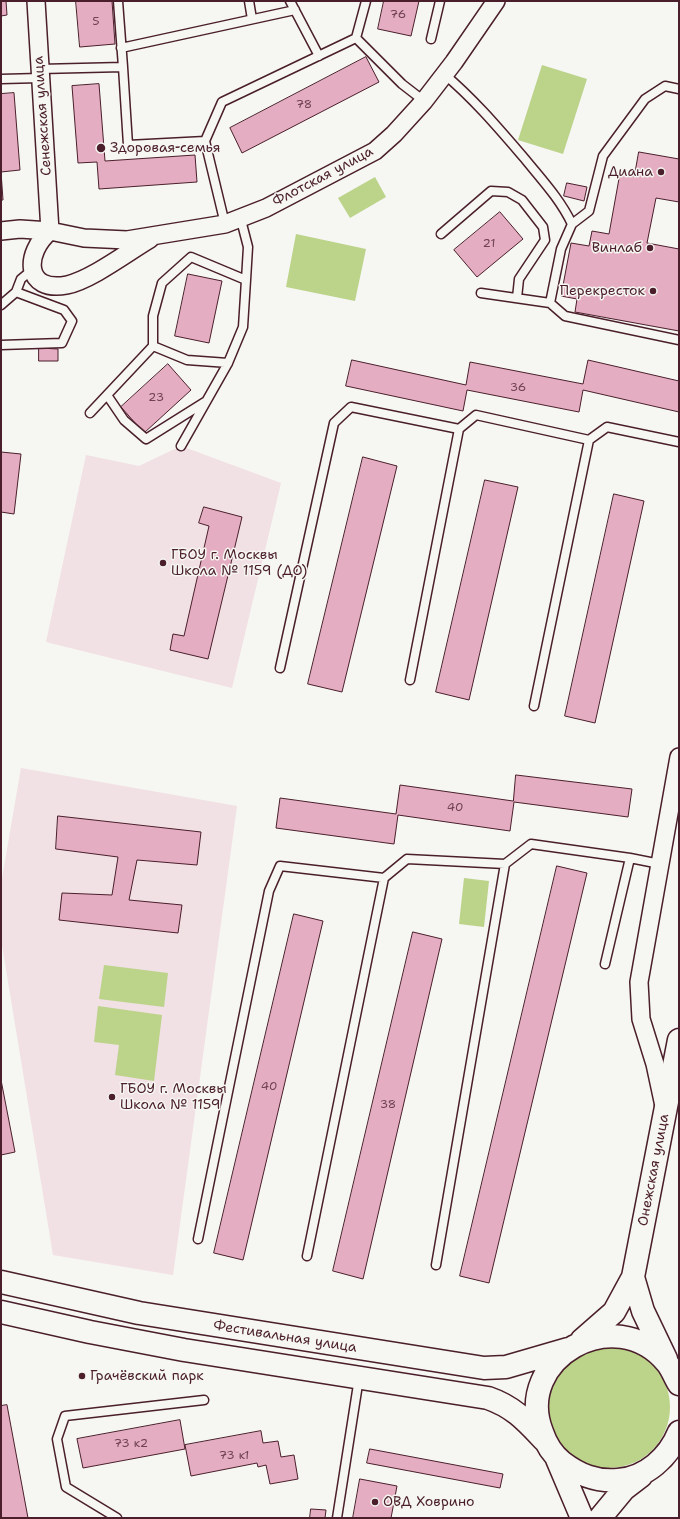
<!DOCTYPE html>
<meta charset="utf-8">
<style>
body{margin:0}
#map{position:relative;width:680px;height:1519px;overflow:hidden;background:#f6f6f2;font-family:"Shantell Sans",sans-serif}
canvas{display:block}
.frame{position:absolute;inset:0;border:2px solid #4a1f2b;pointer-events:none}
</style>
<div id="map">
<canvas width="680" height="1519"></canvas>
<div class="frame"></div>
</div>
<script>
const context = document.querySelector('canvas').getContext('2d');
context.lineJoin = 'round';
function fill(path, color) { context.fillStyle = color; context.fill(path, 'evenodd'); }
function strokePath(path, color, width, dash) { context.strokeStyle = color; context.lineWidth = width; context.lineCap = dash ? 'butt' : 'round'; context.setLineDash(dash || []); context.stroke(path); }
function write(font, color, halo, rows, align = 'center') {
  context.font = font + ' "Shantell Sans",sans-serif'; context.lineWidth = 3; context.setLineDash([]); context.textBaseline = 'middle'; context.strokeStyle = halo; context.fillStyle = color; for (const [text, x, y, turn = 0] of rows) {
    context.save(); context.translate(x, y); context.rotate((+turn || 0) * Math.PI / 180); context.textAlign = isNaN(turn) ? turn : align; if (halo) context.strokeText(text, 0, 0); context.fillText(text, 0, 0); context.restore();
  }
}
fill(new Path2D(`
 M 181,446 L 281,483 L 232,688 L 46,642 L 86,455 L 139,466 Z
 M 21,768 L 237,806 L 173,1275 L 53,1255 L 1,939 L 1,884 Z`), '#f1e0e4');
fill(new Path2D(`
 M 542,65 L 587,79 L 563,154 L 518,140 Z
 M 375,177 L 386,197 L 350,218 L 338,198 Z
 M 296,234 L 366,249 L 355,301 L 286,287 Z
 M 464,878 L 489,881 L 484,927 L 459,924 Z
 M 104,965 L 168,973 L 164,1007 L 99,999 Z
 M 98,1006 L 162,1015 L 154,1081 L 115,1075 L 119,1045 L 94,1042 Z
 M548 1407a61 61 0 1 1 122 0a61 61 0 1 1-122 0Z`), '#bcd38a');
const building = new Path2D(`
 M 1,1 L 6,1 L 7,15 L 1,16 Z
 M 76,1 L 112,1 L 115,44 L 80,47 Z
 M 384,1 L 419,1 L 411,36 L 378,29 Z
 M 366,57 L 379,82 L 242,153 L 230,128 Z
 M 99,84 L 105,161 L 195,155 L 197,182 L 99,189 L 97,162 L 78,163 L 72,86 Z
 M 14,93 L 20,170 L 1,172 L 1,94 Z
 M 639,152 L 679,159 L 679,202 L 656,198 L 647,243 L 679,249 L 679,331 L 575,312 L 577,299 L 561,296 L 571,243 L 589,246 L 592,231 L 609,234 L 620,173 L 634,176 Z
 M 1,172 L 3,200 L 1,200 Z
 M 567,183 L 587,187 L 584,201 L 564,196 Z
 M 500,212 L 523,239 L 477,277 L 454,250 Z
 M 188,274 L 222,281 L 209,343 L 175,336 Z
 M 39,348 L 58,349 L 58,361 L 39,361 Z
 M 352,360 L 466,385 L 470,362 L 583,384 L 588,360 L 679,381 L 679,412 L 583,390 L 579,412 L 467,390 L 463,411 L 346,386 Z
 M 168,364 L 191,390 L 144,433 L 121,407 Z
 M 1,452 L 21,454 L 14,514 L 1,512 Z
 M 363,457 L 397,466 L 342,692 L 308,684 Z
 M 485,480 L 518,487 L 469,700 L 436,692 Z
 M 614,494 L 644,501 L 595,723 L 565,716 Z
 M 204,507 L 242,517 L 208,659 L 170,650 L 173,634 L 184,636 L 209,526 L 199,523 Z
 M 516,775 L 632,789 L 628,817 L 514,802 L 510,831 L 398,815 L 394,844 L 276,828 L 280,798 L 396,814 L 400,785 L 513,801 Z
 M 58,816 L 201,832 L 197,865 L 137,860 L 129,900 L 182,905 L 178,933 L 59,920 L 62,893 L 112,895 L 118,857 L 56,849 Z
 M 557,866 L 587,873 L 489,1283 L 460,1276 Z
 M 294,914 L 323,921 L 243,1260 L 214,1253 Z
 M 413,932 L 442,939 L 363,1279 L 333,1271 Z
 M 1,1080 L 15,1152 L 1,1155 Z
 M 7,1405 L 28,1518 L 1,1518 L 1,1406 Z
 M 180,1420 L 185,1449 L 83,1468 L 77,1439 Z
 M 261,1431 L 263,1443 L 278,1441 L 281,1457 L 294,1455 L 298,1479 L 270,1484 L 266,1465 L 258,1467 L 257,1463 L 191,1476 L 185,1445 Z
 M 370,1449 L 503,1474 L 500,1488 L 367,1463 Z
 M 360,1479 L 397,1486 L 391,1518 L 353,1518 Z
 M 311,1509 L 326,1510 L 325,1518 L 310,1518 Z`);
fill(building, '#e4adc2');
strokePath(building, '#4a1f2b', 1);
const lane = new Path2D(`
 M 118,1 L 123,67
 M 249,1 L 252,19
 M 290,1 L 319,56
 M 356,38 L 366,1
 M 431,39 L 440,1
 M 121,48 L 295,10
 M 40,69 L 123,67 L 128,145 L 205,141 L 225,224
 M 444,74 C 474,99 500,130 525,159 C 542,180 560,199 572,224 L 561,249 L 550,303 L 565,316 L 679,340
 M 1,79 L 40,78
 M 205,141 L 222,102 L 356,38 L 402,84 L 424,101
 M 241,220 L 248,247 L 246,280
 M 572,224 L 589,211 L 603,156 L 645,99 L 665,86 L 679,89
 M 441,234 L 491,191 L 508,192 L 522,200 L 543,227 L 545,240 L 519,279 L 517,298
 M 481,293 L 550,303
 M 1,305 L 16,292 L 21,279 L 32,270
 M 1,345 L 62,343 L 72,321 L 64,310 L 16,292
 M 107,395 L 124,420 L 146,439 L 205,402
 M 90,413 L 153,346
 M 181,446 L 228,363 L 243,327 L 246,280 L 191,257 L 162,283 L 153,316 L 153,346 L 187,360 L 228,363
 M 280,668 L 334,423 L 351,407 L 459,429 L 476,415 L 589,440 L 607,427 L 679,442
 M 410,680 L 459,429
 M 534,706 L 589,440
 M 605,964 L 630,858
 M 198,1239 L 269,891 L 280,866 L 384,878 L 407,859 L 505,864 L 531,844 L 630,858 L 660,864
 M 307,1256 L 384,878
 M 436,1265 L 505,864
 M 117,1518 L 66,1487 L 57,1439 L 65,1416 L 204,1400
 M 337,1518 L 359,1378`);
const street = new Path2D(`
 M 36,1 L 50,231
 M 1,231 L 20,229 L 50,231 L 84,238 L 127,240 L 225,224 L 266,208 L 375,151 L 394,134 L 424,101 L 454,62 L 496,1
 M 50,231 C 24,253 24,293 67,285 C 91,280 128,252 150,239
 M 664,1106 L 655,1064 L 641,1019 L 639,982 L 679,757`);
const secondary = new Path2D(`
 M 633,1277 L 643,1311 L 666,1359
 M 1,1282 L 139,1313 L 484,1368 L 506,1367 L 568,1349
 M 1,1312 L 90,1332 L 184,1350 L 488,1398 C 514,1407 526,1421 545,1441
 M 582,1340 L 614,1312 L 633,1277 L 679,1040
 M 679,1384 C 675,1378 672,1369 667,1363 C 615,1300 513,1359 542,1432 C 546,1444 552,1454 562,1462 C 579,1475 596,1482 618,1480 C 646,1478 669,1457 679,1432
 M 557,1459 L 582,1518
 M 600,1518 L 624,1489 L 641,1476`);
strokePath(lane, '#4a1f2b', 11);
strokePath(street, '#4a1f2b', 20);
strokePath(secondary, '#4a1f2b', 25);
strokePath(lane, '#f6f6f2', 8);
strokePath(street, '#f6f6f2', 17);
strokePath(secondary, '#f6f6f2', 22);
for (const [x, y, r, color] of [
 [101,148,5,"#4a1f2b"],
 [661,172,4,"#4a1f2b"],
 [650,248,4,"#4a1f2b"],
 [653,291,4,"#4a1f2b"],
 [163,563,4,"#4a1f2b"],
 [112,1097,4,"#4a1f2b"],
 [82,1376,4,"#4a1f2b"],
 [375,1502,4,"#4a1f2b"]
]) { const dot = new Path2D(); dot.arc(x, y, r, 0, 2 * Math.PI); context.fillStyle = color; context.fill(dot); strokePath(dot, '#f6f6f2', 1.5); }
write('12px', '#704251', null, [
 ["76",398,15],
 ["5",96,22],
 ["78",304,105],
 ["21",489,244],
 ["36",518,388],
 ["23",156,398],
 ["40",455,808],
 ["40",269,1087],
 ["38",388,1105],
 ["73 к2",131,1444],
 ["73 к1",234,1456]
]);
write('14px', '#4a1f2b', '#f6f6f2', [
 ["Сенежская улица",43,116,-94],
 ["Флотская улица",323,177,-28],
 ["Онежская улица",654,1170,-79],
 ["Фестивальная улица",285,1337,9]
]);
write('14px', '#4a1f2b', '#f6f6f2', [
 ["Здоровая семья",110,148],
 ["Диана",653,172,"right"],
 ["Винлаб",642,248,"right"],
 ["Перекресток",645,291,"right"],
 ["ГБОУ г. Москвы",171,555],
 ["Школа № 1159 (ДО)",171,571],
 ["ГБОУ г. Москвы",120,1089],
 ["Школа № 1159",120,1105],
 ["Грачёвский парк",90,1376],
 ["ОВД Ховрино",383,1502]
], 'left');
</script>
